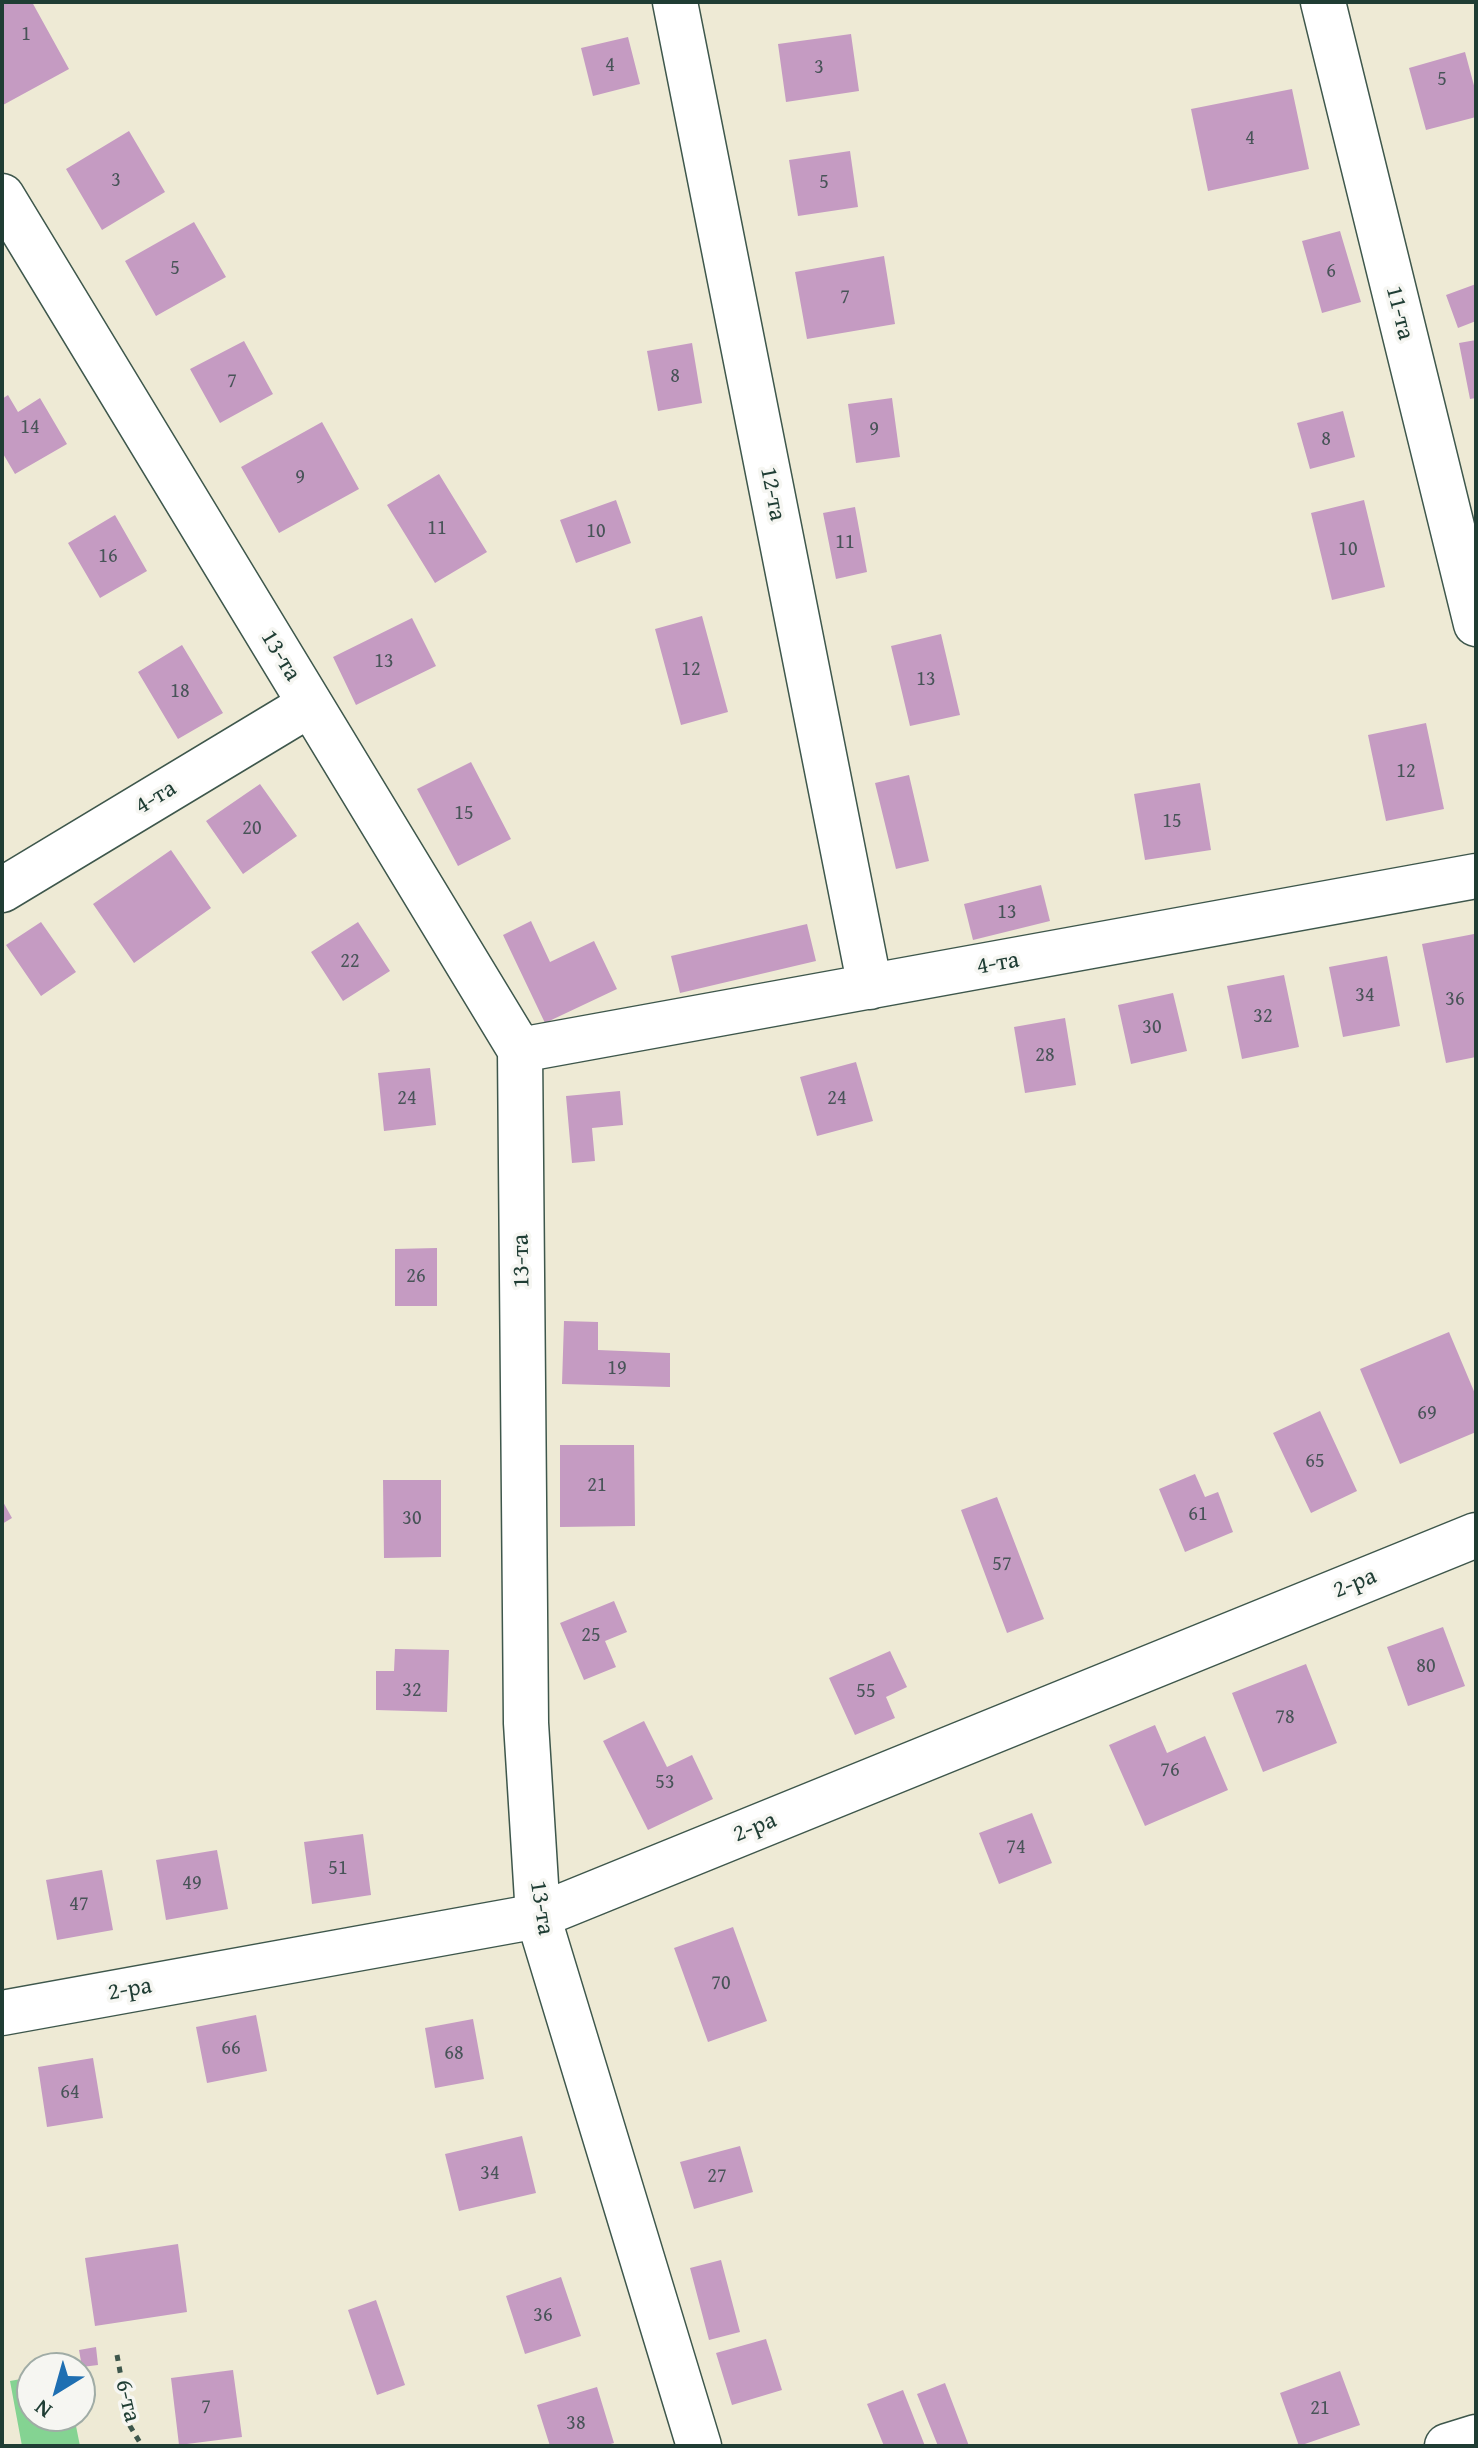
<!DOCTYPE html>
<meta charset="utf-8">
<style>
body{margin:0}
#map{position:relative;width:1478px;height:2448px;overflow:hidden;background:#eeead5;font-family:"Gentium Book Plus",serif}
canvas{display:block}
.frame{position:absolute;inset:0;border:4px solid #1f3d34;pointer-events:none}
.north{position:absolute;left:16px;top:2352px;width:80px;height:80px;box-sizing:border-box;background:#f6f6f2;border:2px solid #a0aca6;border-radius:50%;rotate:217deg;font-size:22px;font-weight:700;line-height:32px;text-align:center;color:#1f3d34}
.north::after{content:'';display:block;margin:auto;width:28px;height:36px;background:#1f6fb2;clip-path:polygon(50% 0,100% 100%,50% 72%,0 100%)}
</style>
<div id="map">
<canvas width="1478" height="2448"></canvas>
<div class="frame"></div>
<div class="north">N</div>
</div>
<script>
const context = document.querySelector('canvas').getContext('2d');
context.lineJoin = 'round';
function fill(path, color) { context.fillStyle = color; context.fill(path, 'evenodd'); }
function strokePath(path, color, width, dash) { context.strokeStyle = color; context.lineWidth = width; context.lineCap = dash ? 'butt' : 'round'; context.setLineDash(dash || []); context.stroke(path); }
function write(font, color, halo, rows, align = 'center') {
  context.font = font + ' "Gentium Book Plus",serif'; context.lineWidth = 7; context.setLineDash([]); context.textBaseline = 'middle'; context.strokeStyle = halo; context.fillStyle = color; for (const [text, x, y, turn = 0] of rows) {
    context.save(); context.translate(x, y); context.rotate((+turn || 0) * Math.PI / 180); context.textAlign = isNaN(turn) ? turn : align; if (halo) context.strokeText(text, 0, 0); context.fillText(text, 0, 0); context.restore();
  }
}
fill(new Path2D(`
 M 32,2377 L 32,2416 L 74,2416 L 80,2446 L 22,2446 L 10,2381 Z`), '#84d392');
fill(new Path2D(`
 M 2,2 L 32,2 L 69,69 L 3,105 Z
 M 851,34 L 859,91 L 786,102 L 778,44 Z
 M 628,37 L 640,84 L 593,96 L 581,48 Z
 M 1465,52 L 1476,93 L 1476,117 L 1426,130 L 1409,68 Z
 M 1292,89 L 1309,169 L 1208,191 L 1191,109 Z
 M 129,131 L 165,192 L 102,230 L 66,169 Z
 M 850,151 L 858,207 L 798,216 L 789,160 Z
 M 194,222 L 226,277 L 156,316 L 125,261 Z
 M 1340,231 L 1361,302 L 1322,313 L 1302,241 Z
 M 884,256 L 895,324 L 807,339 L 795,272 Z
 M 1476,284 L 1476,321 L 1458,328 L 1446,295 Z
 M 1476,340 L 1476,398 L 1470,399 L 1459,343 Z
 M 244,341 L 273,394 L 220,423 L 190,369 Z
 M 692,343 L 702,403 L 658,411 L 647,351 Z
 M 8,395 L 18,412 L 40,398 L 67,444 L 15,474 L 2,452 L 2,399 Z
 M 892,398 L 900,457 L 856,463 L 848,404 Z
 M 1343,411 L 1355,457 L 1310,469 L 1297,423 Z
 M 322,422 L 359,489 L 279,533 L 241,467 Z
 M 439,474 L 487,552 L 435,583 L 387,505 Z
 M 616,500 L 631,543 L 576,563 L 560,520 Z
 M 1364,500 L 1385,587 L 1332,600 L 1311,513 Z
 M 855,507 L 867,572 L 836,579 L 823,513 Z
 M 115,515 L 147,571 L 100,598 L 68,543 Z
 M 702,616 L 728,712 L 681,725 L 655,629 Z
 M 412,618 L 436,666 L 356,705 L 333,657 Z
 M 941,634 L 960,715 L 910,726 L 891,646 Z
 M 182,645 L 223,713 L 178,739 L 138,672 Z
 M 1426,723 L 1444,809 L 1386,821 L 1368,735 Z
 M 471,762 L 511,839 L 458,866 L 417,789 Z
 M 909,775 L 929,861 L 896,869 L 875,783 Z
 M 1200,783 L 1211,850 L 1145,860 L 1134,794 Z
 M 260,784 L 297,836 L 243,874 L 206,821 Z
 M 171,850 L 211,908 L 134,963 L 93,904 Z
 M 1041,885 L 1050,921 L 973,940 L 964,904 Z
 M 531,921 L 550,962 L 594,941 L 617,989 L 545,1023 L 503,935 Z
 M 41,922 L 76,972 L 41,996 L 6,945 Z
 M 358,922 L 390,971 L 343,1001 L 311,952 Z
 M 807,924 L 816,961 L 680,993 L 671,956 Z
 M 1474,934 L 1476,1057 L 1446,1063 L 1422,944 Z
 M 1387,956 L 1400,1026 L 1343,1037 L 1329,967 Z
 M 1284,975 L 1299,1047 L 1242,1059 L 1227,986 Z
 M 1173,993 L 1187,1051 L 1131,1064 L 1118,1005 Z
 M 1065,1018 L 1076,1085 L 1025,1093 L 1014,1027 Z
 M 856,1062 L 873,1121 L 817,1136 L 800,1077 Z
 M 430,1068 L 436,1125 L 384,1131 L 378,1073 Z
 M 620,1091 L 623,1125 L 592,1128 L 595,1161 L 572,1163 L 566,1096 Z
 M 437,1248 L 437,1306 L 395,1306 L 395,1249 Z
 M 564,1321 L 598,1322 L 598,1350 L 670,1353 L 670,1387 L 562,1384 Z
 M 1449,1332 L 1476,1396 L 1476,1432 L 1400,1464 L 1360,1369 Z
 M 1320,1411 L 1357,1491 L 1311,1513 L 1273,1433 Z
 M 560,1445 L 634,1445 L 635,1526 L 560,1527 Z
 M 1195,1474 L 1205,1497 L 1218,1492 L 1233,1532 L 1185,1552 L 1159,1489 Z
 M 383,1480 L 441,1480 L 441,1557 L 384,1558 Z
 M 997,1497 L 1044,1619 L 1007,1633 L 961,1510 Z
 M 2,1500 L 12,1518 L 2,1524 Z
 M 614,1601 L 627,1632 L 605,1641 L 616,1667 L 584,1680 L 560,1623 Z
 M 1443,1627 L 1465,1686 L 1408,1706 L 1387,1647 Z
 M 395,1649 L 449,1650 L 447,1712 L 376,1710 L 376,1671 L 394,1671 Z
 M 890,1651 L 907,1687 L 886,1697 L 895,1718 L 855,1735 L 829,1678 Z
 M 1306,1664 L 1337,1743 L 1263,1772 L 1232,1693 Z
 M 644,1721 L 667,1767 L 692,1755 L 713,1799 L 648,1830 L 603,1741 Z
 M 1155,1725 L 1167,1753 L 1205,1736 L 1228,1790 L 1145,1826 L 1109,1745 Z
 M 1032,1813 L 1052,1863 L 999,1884 L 979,1833 Z
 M 363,1834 L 371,1895 L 312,1904 L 304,1842 Z
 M 217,1850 L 228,1909 L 166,1920 L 156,1860 Z
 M 102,1870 L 113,1930 L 57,1940 L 46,1880 Z
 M 733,1927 L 767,2021 L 708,2042 L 674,1948 Z
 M 256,2015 L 267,2071 L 207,2083 L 196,2027 Z
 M 473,2019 L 484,2079 L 435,2088 L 425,2028 Z
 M 93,2058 L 103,2118 L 47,2127 L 38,2067 Z
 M 522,2136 L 536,2193 L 459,2211 L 445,2154 Z
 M 740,2146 L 753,2192 L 694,2209 L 680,2162 Z
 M 178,2244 L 187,2312 L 95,2326 L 85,2258 Z
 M 721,2260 L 740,2332 L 709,2340 L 690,2268 Z
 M 561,2277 L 581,2336 L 525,2354 L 506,2296 Z
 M 376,2300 L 405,2385 L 377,2395 L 348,2310 Z
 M 766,2339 L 782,2390 L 732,2405 L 716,2353 Z
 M 96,2347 L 98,2365 L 82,2367 L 79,2350 Z
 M 233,2370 L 242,2437 L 179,2445 L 171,2378 Z
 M 1340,2371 L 1360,2425 L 1299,2446 L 1280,2393 Z
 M 945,2383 L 969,2446 L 938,2446 L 917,2394 Z
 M 597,2387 L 614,2443 L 604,2446 L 550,2446 L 537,2405 Z
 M 903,2390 L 925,2446 L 884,2446 L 867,2404 Z`), '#c59bc2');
const street = new Path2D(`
 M 675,2 L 870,987
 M 1323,2 L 1476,624
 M 2,196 L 520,1050 L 526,1723 L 538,1916 L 699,2446
 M 2,890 L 309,705
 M 520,1050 L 1476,876
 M 2,2013 L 538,1916 L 1476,1535
 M 1447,2446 L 1476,2437`);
strokePath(street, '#3e574c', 47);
strokePath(new Path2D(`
 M 117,2355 L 130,2426 L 142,2446`), '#3e574c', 5, [6, 6]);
strokePath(street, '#fff', 44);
write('20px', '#485458', null, [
 ["1",26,35],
 ["4",610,66],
 ["3",819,68],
 ["5",1442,80],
 ["4",1250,139],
 ["3",116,181],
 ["5",824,183],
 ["5",175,269],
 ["6",1331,272],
 ["7",845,298],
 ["8",675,377],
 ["7",232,382],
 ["14",30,428],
 ["9",874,430],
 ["8",1326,440],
 ["9",300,478],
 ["11",437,529],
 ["10",596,532],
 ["11",845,543],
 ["10",1348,550],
 ["16",108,557],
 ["13",384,662],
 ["12",691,670],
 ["13",926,680],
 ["18",180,692],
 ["12",1406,772],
 ["15",464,814],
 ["15",1172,822],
 ["20",252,829],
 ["13",1007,913],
 ["22",350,962],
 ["34",1365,996],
 ["36",1455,1000],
 ["32",1263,1017],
 ["30",1152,1028],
 ["28",1045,1056],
 ["24",407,1099],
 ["24",837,1099],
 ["26",416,1277],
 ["19",617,1369],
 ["69",1427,1414],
 ["65",1315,1462],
 ["21",597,1486],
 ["61",1198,1515],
 ["30",412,1519],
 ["57",1002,1565],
 ["25",591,1636],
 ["80",1426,1667],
 ["32",412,1691],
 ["55",866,1692],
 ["78",1285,1718],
 ["76",1170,1771],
 ["53",665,1783],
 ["74",1016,1848],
 ["51",338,1869],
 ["49",192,1884],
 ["47",79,1905],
 ["70",721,1984],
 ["66",231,2049],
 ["68",454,2054],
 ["64",70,2093],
 ["34",490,2174],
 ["27",717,2177],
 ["36",543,2316],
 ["7",206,2408],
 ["21",1320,2409],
 ["38",576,2424]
]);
write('24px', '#1f3d34', '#f6f6f2', [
 ["11-та",1399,313,76],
 ["12-та",772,494,79],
 ["13-та",280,656,59],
 ["4-та",156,798,-31],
 ["4-та",998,964,-10],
 ["13-та",522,1261,-91],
 ["2-ра",1355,1584,-22],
 ["2-ра",755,1828,-22],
 ["13-та",541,1908,81],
 ["2-ра",130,1990,-10],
 ["6-та",127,2401,77]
]);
</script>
